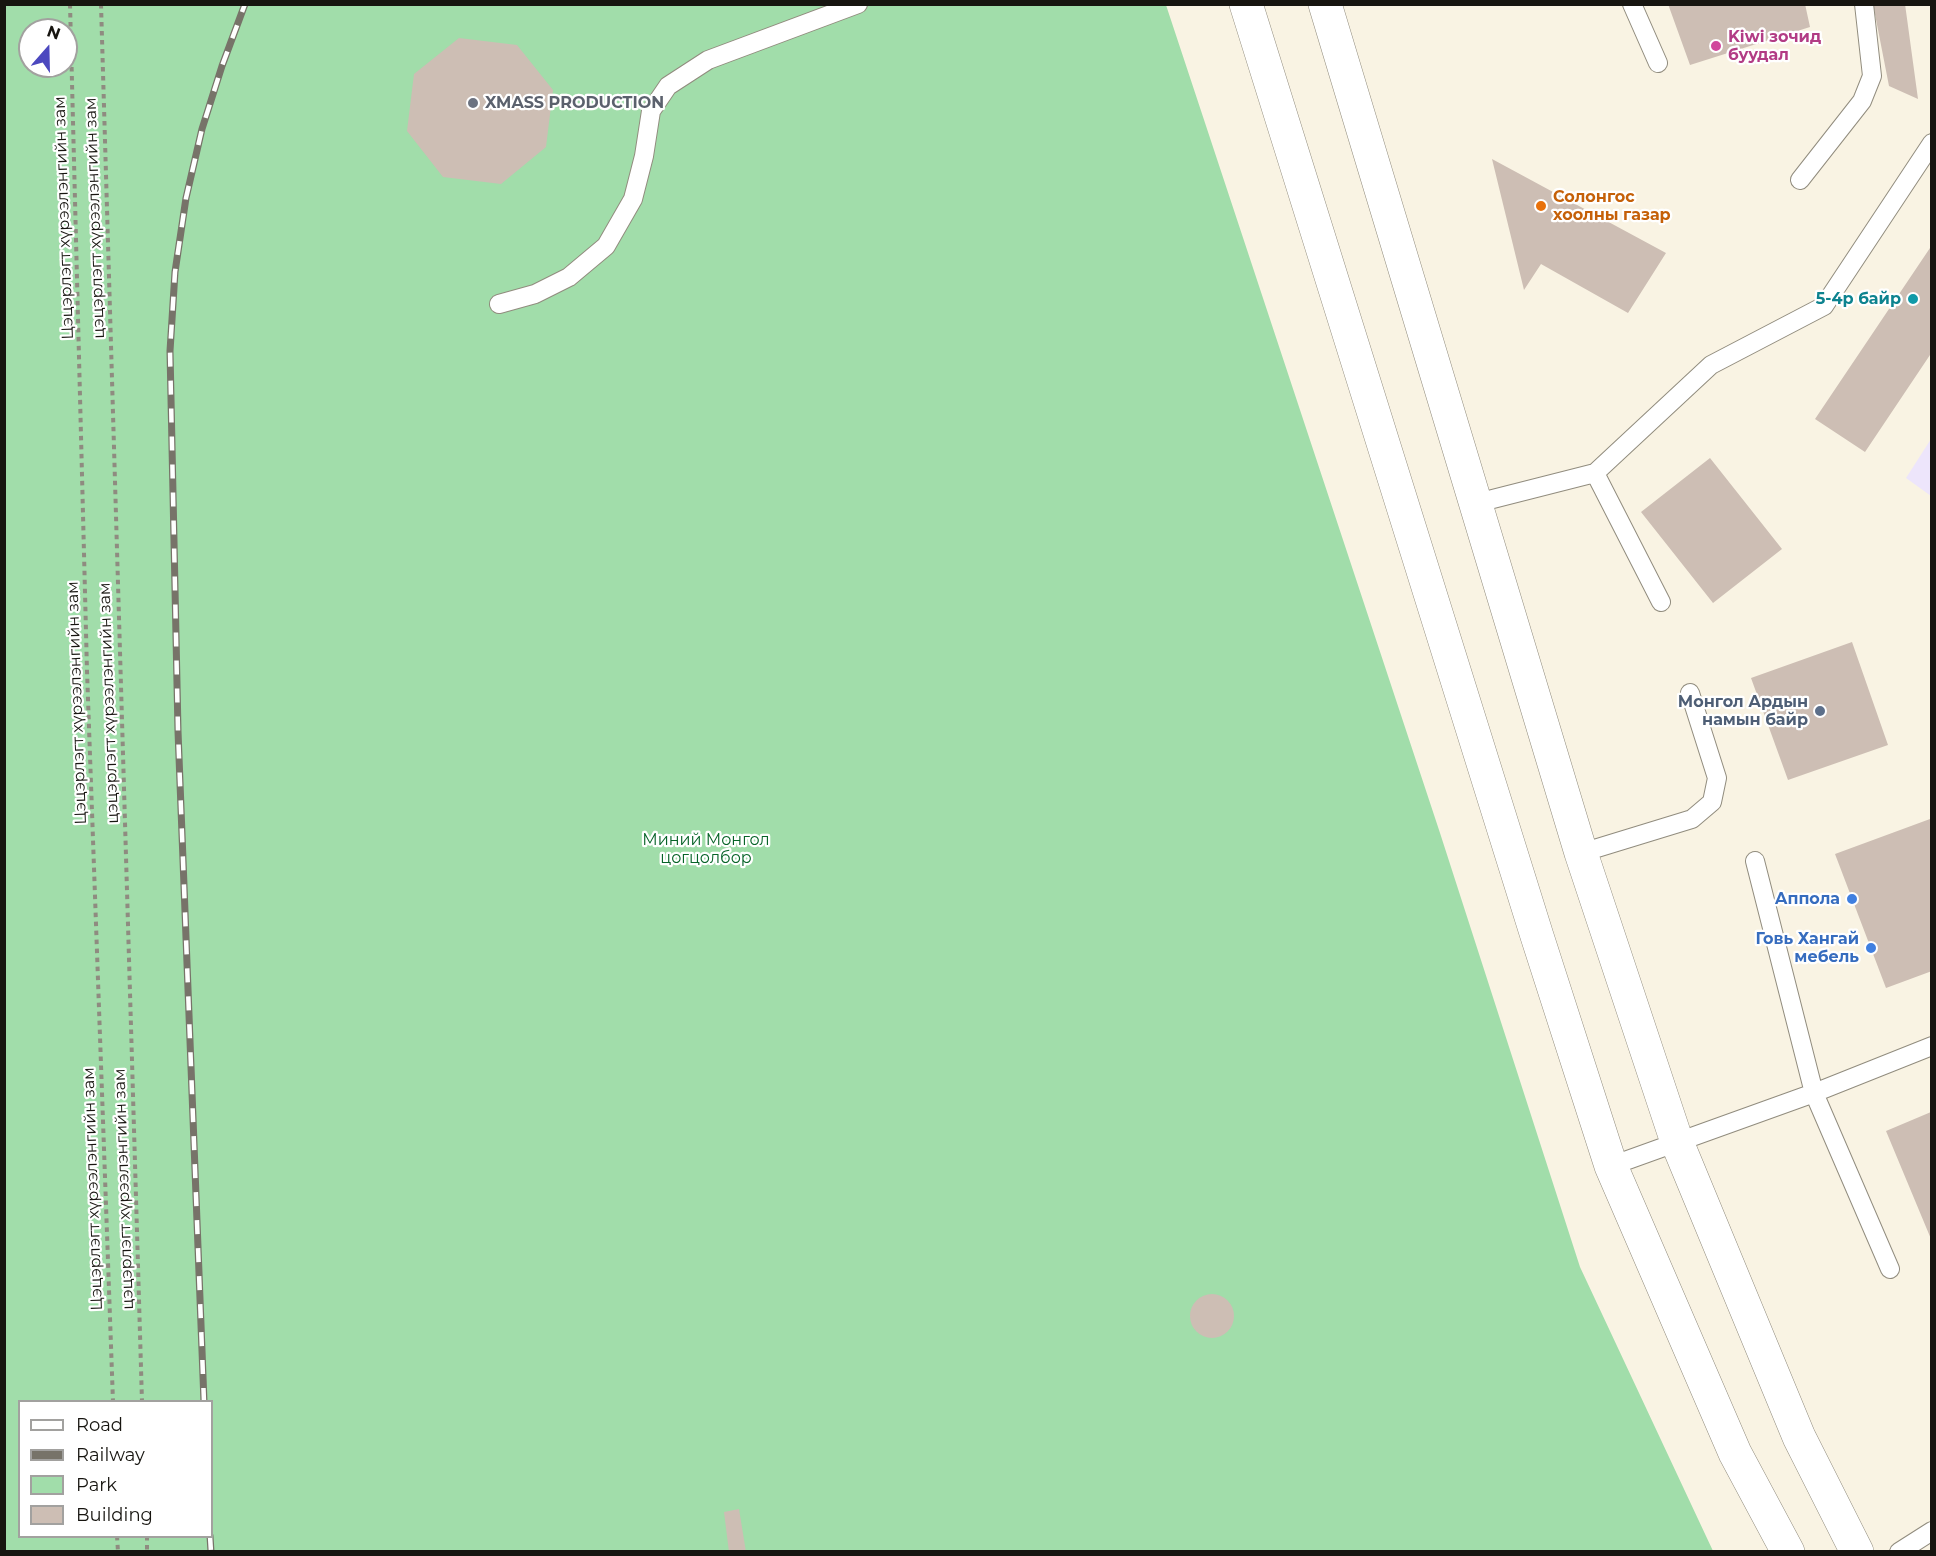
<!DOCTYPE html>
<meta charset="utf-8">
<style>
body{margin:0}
#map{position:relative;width:1936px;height:1556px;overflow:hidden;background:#f9f3e3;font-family:Montserrat,sans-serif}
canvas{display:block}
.frame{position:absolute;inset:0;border:6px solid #171510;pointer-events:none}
.legend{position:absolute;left:18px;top:1400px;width:195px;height:138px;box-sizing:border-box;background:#fff;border:2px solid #a2a19f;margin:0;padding:8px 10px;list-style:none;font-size:18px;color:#171510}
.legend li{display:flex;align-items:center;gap:12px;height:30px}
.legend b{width:30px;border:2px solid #a2a19f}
.north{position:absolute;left:18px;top:18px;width:60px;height:60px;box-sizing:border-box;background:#fff;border:2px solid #a2a19f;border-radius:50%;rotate:20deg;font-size:16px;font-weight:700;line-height:24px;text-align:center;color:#171510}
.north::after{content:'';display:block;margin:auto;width:21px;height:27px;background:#4c48bf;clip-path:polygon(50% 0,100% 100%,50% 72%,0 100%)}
</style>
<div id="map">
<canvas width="1936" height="1556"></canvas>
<div class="frame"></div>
<ul class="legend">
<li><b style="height:8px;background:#fff"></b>Road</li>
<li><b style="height:8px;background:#777369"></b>Railway</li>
<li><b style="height:16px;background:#a1ddaa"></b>Park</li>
<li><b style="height:16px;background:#cdbeb4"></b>Building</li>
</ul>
<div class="north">N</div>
</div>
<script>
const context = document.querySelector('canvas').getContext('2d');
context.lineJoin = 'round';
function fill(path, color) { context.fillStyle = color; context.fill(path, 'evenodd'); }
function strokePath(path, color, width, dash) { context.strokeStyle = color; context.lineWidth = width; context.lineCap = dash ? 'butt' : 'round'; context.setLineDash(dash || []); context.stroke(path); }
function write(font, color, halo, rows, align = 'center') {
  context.font = font + ' Montserrat,sans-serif'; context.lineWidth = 4.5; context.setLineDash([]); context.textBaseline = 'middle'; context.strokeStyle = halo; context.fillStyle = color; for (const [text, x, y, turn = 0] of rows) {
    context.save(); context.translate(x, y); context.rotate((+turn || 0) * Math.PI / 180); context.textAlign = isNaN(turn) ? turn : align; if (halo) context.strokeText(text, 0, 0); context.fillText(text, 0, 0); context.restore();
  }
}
fill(new Path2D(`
 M 1931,439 L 1931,496 L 1906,478 Z`), '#ede5fb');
fill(new Path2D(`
 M 5,5 L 1166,5 L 1440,833 L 1580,1267 L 1713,1551 L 5,1552 ZM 30,30 L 66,30 L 66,66 L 30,66 ZM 20,1402 L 212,1402 L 212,1536 L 20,1536 Z`), '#a1ddaa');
fill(new Path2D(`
 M 1668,4 L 1805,4 L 1810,27 L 1690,65 Z
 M 1873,4 L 1905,4 L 1918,99 L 1889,86 Z
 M 459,38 L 517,45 L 553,90 L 546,147 L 501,184 L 443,177 L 407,131 L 414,74 Z
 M 1492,159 L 1666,253 L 1628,313 L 1541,264 L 1524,290 Z
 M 1932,245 L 1932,352 L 1865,452 L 1815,419 Z
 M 1710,458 L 1782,549 L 1713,603 L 1641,512 Z
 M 1852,642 L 1888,745 L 1788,780 L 1751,678 Z
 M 1930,819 L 1932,971 L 1886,988 L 1835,854 Z
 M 1931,1112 L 1931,1239 L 1886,1131 Z
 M1190 1316a22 22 0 1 1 44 0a22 22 0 1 1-44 0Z
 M 739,1509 L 746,1552 L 729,1552 L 724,1512 Z`), '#cdbeb4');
const service = new Path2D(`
 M 1632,4 L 1658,63
 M 1800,180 L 1862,101 L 1872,76 L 1864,4
 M 499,304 L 535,294 L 569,277 L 606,246 L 633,199 L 644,156 L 651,111 L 668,86 L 708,60 L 858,4
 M 1477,503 L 1595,473
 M 1661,602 L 1595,473 L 1711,365 L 1824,306 L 1932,143
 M 1581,853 L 1692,819 L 1712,802 L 1717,778 L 1690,693
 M 1611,1166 L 1814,1093 L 1755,861
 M 1890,1269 L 1814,1093 L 1932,1046
 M 1899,1552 L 1932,1531`);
const secondary = new Path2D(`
 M 1246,4 L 1537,936 L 1611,1166 L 1735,1453 L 1788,1552
 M 1325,4 L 1581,853 L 1677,1142 L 1799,1437 L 1857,1552`);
strokePath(service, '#918c7e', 20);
strokePath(secondary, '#918c7e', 34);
strokePath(new Path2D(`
 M 70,4 L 87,671 L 113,1402
 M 101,4 L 142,1402
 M 117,1536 L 118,1552
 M 147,1536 L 147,1552`), '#8f8b80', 4, [4.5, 4.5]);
strokePath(service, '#fff', 18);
strokePath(secondary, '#fff', 33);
const rail = new Path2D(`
 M 204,1402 L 178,731 L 170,351 L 175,272 L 186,198 L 202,129 L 222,66 L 245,4
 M 210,1536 L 211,1552`);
strokePath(rail, '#777369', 7);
strokePath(rail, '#fff', 4.5, [14]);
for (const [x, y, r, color] of [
 [1716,46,6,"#d1479c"],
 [473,103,6,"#6b7280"],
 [1541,206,6,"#e8710a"],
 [1913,299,6,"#0f9aa8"],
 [1820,711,6,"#5c6f8a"],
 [1852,899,6,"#3f7fe0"],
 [1871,948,6,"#3f7fe0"]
]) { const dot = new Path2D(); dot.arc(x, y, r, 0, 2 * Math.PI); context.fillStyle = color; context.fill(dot); strokePath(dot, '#fff', 2); }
write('bold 16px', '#b23c85', '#fff', [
 ["Kiwi зочид",1728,37],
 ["буудал",1728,55]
], 'left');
write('bold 16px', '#5b616d', '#fff', [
 ["XMASS PRODUCTION",485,103]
], 'left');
write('bold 16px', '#c56008', '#fff', [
 ["Солонгос",1553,197],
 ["хоолны газар",1553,215]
], 'left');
write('16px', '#171510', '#fff', [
 ["Цэцэрлэгт хүрээлэнгийн зам",64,218,-92],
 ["цэцэрлэгт хүрээлэнгийн зам",95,218,-92],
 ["Цэцэрлэгт хүрээлэнгийн зам",77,703,-92],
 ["цэцэрлэгт хүрээлэнгийн зам",109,703,-92],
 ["Цэцэрлэгт хүрээлэнгийн зам",93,1189,-92],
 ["цэцэрлэгт хүрээлэнгийн зам",124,1189,-92]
]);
write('bold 16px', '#0d838f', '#fff', [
 ["5-4р байр",1901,299]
], 'right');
write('bold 16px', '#4e5e75', '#fff', [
 ["Монгол Ардын",1808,702],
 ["намын байр",1808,720]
], 'right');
write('16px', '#076428', '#fff', [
 ["Миний Монгол",706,840],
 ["цогцолбор",706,858]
]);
write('bold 16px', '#366cbe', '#fff', [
 ["Аппола",1840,899],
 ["Говь Хангай",1859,939],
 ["мебель",1859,957]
], 'right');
</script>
